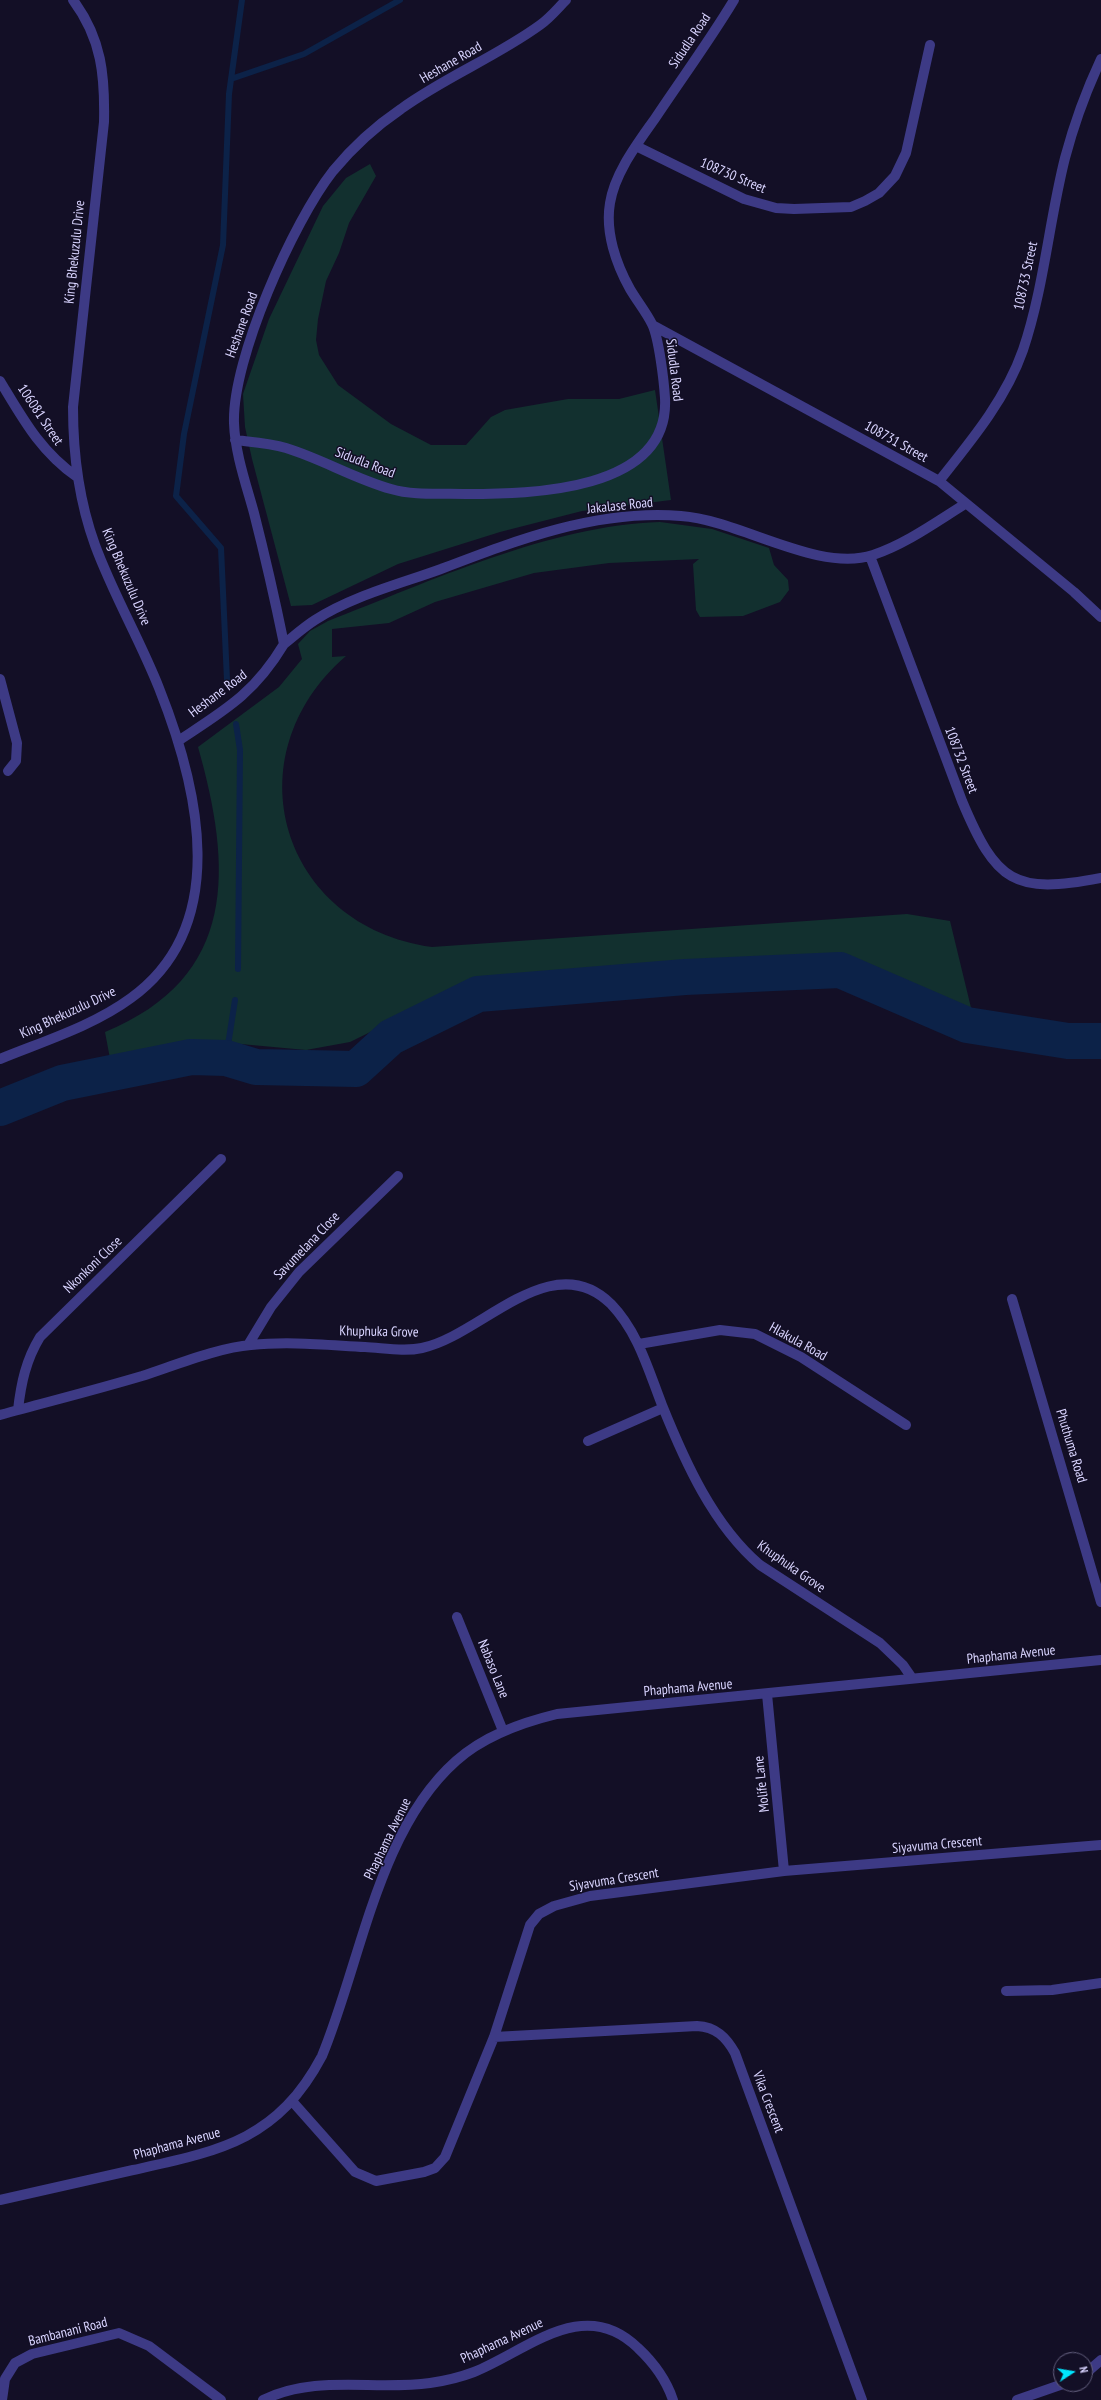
<!DOCTYPE html>
<style>
body{margin:0}
#map{position:relative;width:1101px;height:2400px;overflow:hidden;background:#130f26;font-family:"PT Sans Narrow",sans-serif}
canvas{display:block}
.north{position:absolute;left:1053px;top:2352px;width:40px;height:40px;box-sizing:border-box;background:#130f26;border:1px solid #625e7d;border-radius:50%;rotate:78deg;font-size:11px;font-weight:700;line-height:16px;text-align:center;color:#d9d4ff}
.north::after{content:'';display:block;margin:auto;width:14px;height:18px;background:#00e5ff;clip-path:polygon(50% 0,100% 100%,50% 72%,0 100%)}
</style>
<div id="map">
<canvas width="1101" height="2400"></canvas>
<div class="north">N</div>
</div>
<script>
const context = document.querySelector('canvas').getContext('2d');
context.lineJoin = 'round';
function fill(path, color) { context.fillStyle = color; context.fill(path, 'evenodd'); }
function strokePath(path, color, width, dash) { context.strokeStyle = color; context.lineWidth = width; context.lineCap = dash ? 'butt' : 'round'; context.setLineDash(dash || []); context.stroke(path); }
function write(font, color, halo, rows, align = 'center') {
  context.font = font + ' "PT Sans Narrow",sans-serif'; context.lineWidth = 3; context.setLineDash([]); context.textBaseline = 'middle'; context.strokeStyle = halo; context.fillStyle = color; for (const [text, x, y, turn = 0] of rows) {
    context.save(); context.translate(x, y); context.rotate((+turn || 0) * Math.PI / 180); context.textAlign = isNaN(turn) ? turn : align; if (halo) context.strokeText(text, 0, 0); context.fillText(text, 0, 0); context.restore();
  }
}
fill(new Path2D(`
 M 370,164 L 376,176 L 349,223 L 339,253 L 326,281 L 318,319 L 316,340 L 319,355 L 338,385 L 391,424 L 431,445 L 466,445 L 491,417 L 505,410 L 568,399 L 619,399 L 655,390 L 671,500 L 582,511 L 500,532 L 398,564 L 312,605 L 291,606 L 252,459 L 245,427 L 243,394 L 269,319 L 323,206 L 346,178 Z
 M 660,522 L 712,529 L 769,548 L 774,565 L 788,580 L 789,590 L 780,602 L 743,616 L 700,617 L 696,610 L 693,564 L 699,559 L 609,563 L 534,573 L 435,602 L 389,623 L 332,629 L 332,657 L 346,656 C 230,756 281,926 432,947 L 907,914 L 950,921 L 974,1020 L 838,964 L 476,984 L 460,988 L 350,1042 L 306,1050 L 208,1041 L 111,1064 L 105,1032 C 239,977 232,867 198,747 L 279,687 L 302,659 L 298,644 L 310,631 L 328,621 C 429,582 551,525 660,522 Z`), '#12302f');
strokePath(new Path2D(`
 M 231,79 L 304,54 L 400,0
 M 227,680 L 221,548 L 176,496 L 184,434 L 223,245 L 229,94 L 242,0
 M 236,724 L 240,750 L 238,969
 M 226,1058 L 235,1000`), '#0c2248', 6);
strokePath(new Path2D(`
 M 0,1108 L 62,1083 L 191,1057 L 226,1058 L 256,1067 L 356,1069 L 391,1037 L 478,994 L 685,977 L 840,970 L 967,1025 L 1068,1041 L 1101,1041`), '#0c2248', 36);
strokePath(new Path2D(`
 M 636,146 L 744,199 L 776,208 L 794,209 L 851,207 L 865,201 L 879,193 L 895,176 L 906,153 L 930,45
 M 654,326 L 939,481 L 1074,592 L 1101,617
 M 0,381 C 23,419 40,451 77,477
 M 235,440 C 252,442 270,443 286,448 C 322,459 355,479 391,489 C 414,496 441,493 466,494 C 530,494 670,492 665,398 C 664,382 659,338 652,324 C 646,312 637,301 630,289 C 616,264 605,232 610,203 C 615,172 638,143 656,117 C 682,78 710,40 734,0
 M 939,481 C 971,441 1006,399 1023,350 C 1044,288 1049,221 1065,158 C 1074,124 1086,91 1101,59
 M 870,556 L 962,801 C 996,882 1014,895 1101,878
 M 284,644 C 294,636 304,627 315,620 C 352,596 400,584 441,569 C 517,540 598,509 681,516 C 740,520 817,573 873,555 C 906,544 936,522 965,504
 M 0,679 L 17,743 L 16,761 L 8,771
 M 178,741 C 225,710 254,694 284,644 C 275,600 265,556 254,513 C 246,484 235,453 234,423 C 232,359 293,222 333,171 C 352,148 376,126 401,109 C 445,77 496,57 540,25 C 550,18 558,8 566,0
 M 0,1059 C 44,1041 93,1026 131,998 C 232,925 198,786 159,688 C 140,640 113,594 95,545 C 79,501 73,454 73,407 L 104,122 C 105,76 102,39 73,0
 M 1012,1299 L 1101,1602
 M 639,1344 L 720,1330 L 755,1334 L 801,1357 L 906,1425
 M 248,1345 L 271,1307 L 299,1272 L 398,1176
 M 18,1410 C 21,1383 26,1360 40,1337 L 221,1159
 M 0,1415 C 47,1402 95,1390 142,1376 C 173,1366 220,1347 251,1345 C 289,1341 327,1345 365,1347 C 384,1348 404,1352 422,1348 C 481,1336 551,1245 611,1304 C 638,1332 648,1369 662,1405 C 685,1462 713,1525 760,1565 L 880,1643 L 903,1665 L 912,1678
 M 588,1441 L 663,1408
 M 457,1617 L 503,1731
 M 767,1694 L 784,1871
 M 1006,1991 L 1052,1990 L 1101,1983
 M 494,2037 L 697,2026 C 716,2027 726,2037 735,2053 L 862,2400
 M 292,2101 L 355,2172 L 376,2181 L 424,2172 L 435,2168 L 445,2157 L 494,2037 L 530,1925 L 539,1914 L 554,1906 L 590,1896 L 784,1871 L 1101,1845
 M 0,2200 C 44,2190 89,2180 133,2170 C 219,2151 277,2141 322,2056 C 361,1962 378,1830 456,1761 C 484,1736 520,1723 557,1714 L 1101,1660
 M 1085,2374 L 1101,2360
 M 2,2400 L 5,2379 L 15,2363 L 32,2354 L 119,2333 L 149,2346 L 221,2400
 M 263,2400 C 317,2374 373,2391 430,2383 C 444,2381 461,2377 474,2372 C 528,2350 584,2295 638,2348 C 654,2363 666,2379 673,2400
 M 1017,2400 L 1063,2384`), '#3d3a85', 10);
write('14px', '#d9d4ff', '#130f26', [
 ["Sidudla Road",690,41,-56],
 ["Heshane Road",451,63,-30],
 ["108730 Street",733,176,23],
 ["King Bhekuzulu Drive",75,252,-84],
 ["108733 Street",1026,276,-78],
 ["Heshane Road",242,325,-70],
 ["Sidudla Road",674,370,83],
 ["106081 Street",40,415,56],
 ["108731 Street",896,442,29],
 ["Sidudla Road",365,463,21],
 ["Jakalase Road",620,506,-6],
 ["King Bhekuzulu Drive",126,577,67],
 ["Heshane Road",218,694,-37],
 ["108732 Street",961,760,69],
 ["King Bhekuzulu Drive",68,1013,-25],
 ["Savumelana Close",307,1246,-46],
 ["Nkonkoni Close",93,1265,-44],
 ["Khuphuka Grove",379,1332,1],
 ["Hlakula Road",798,1342,29],
 ["Phuthuma Road",1071,1446,73],
 ["Khuphuka Grove",791,1567,35],
 ["Phaphama Avenue",1011,1655,-6],
 ["Nabaso Lane",493,1669,68],
 ["Phaphama Avenue",688,1688,-5],
 ["Molife Lane",762,1784,-96],
 ["Phaphama Avenue",388,1839,-64],
 ["Siyavuma Crescent",937,1845,-5],
 ["Siyavuma Crescent",614,1880,-9],
 ["Vika Crescent",768,2102,69],
 ["Phaphama Avenue",177,2144,-15],
 ["Bambanani Road",68,2332,-14],
 ["Phaphama Avenue",502,2341,-25]
]);
</script>
